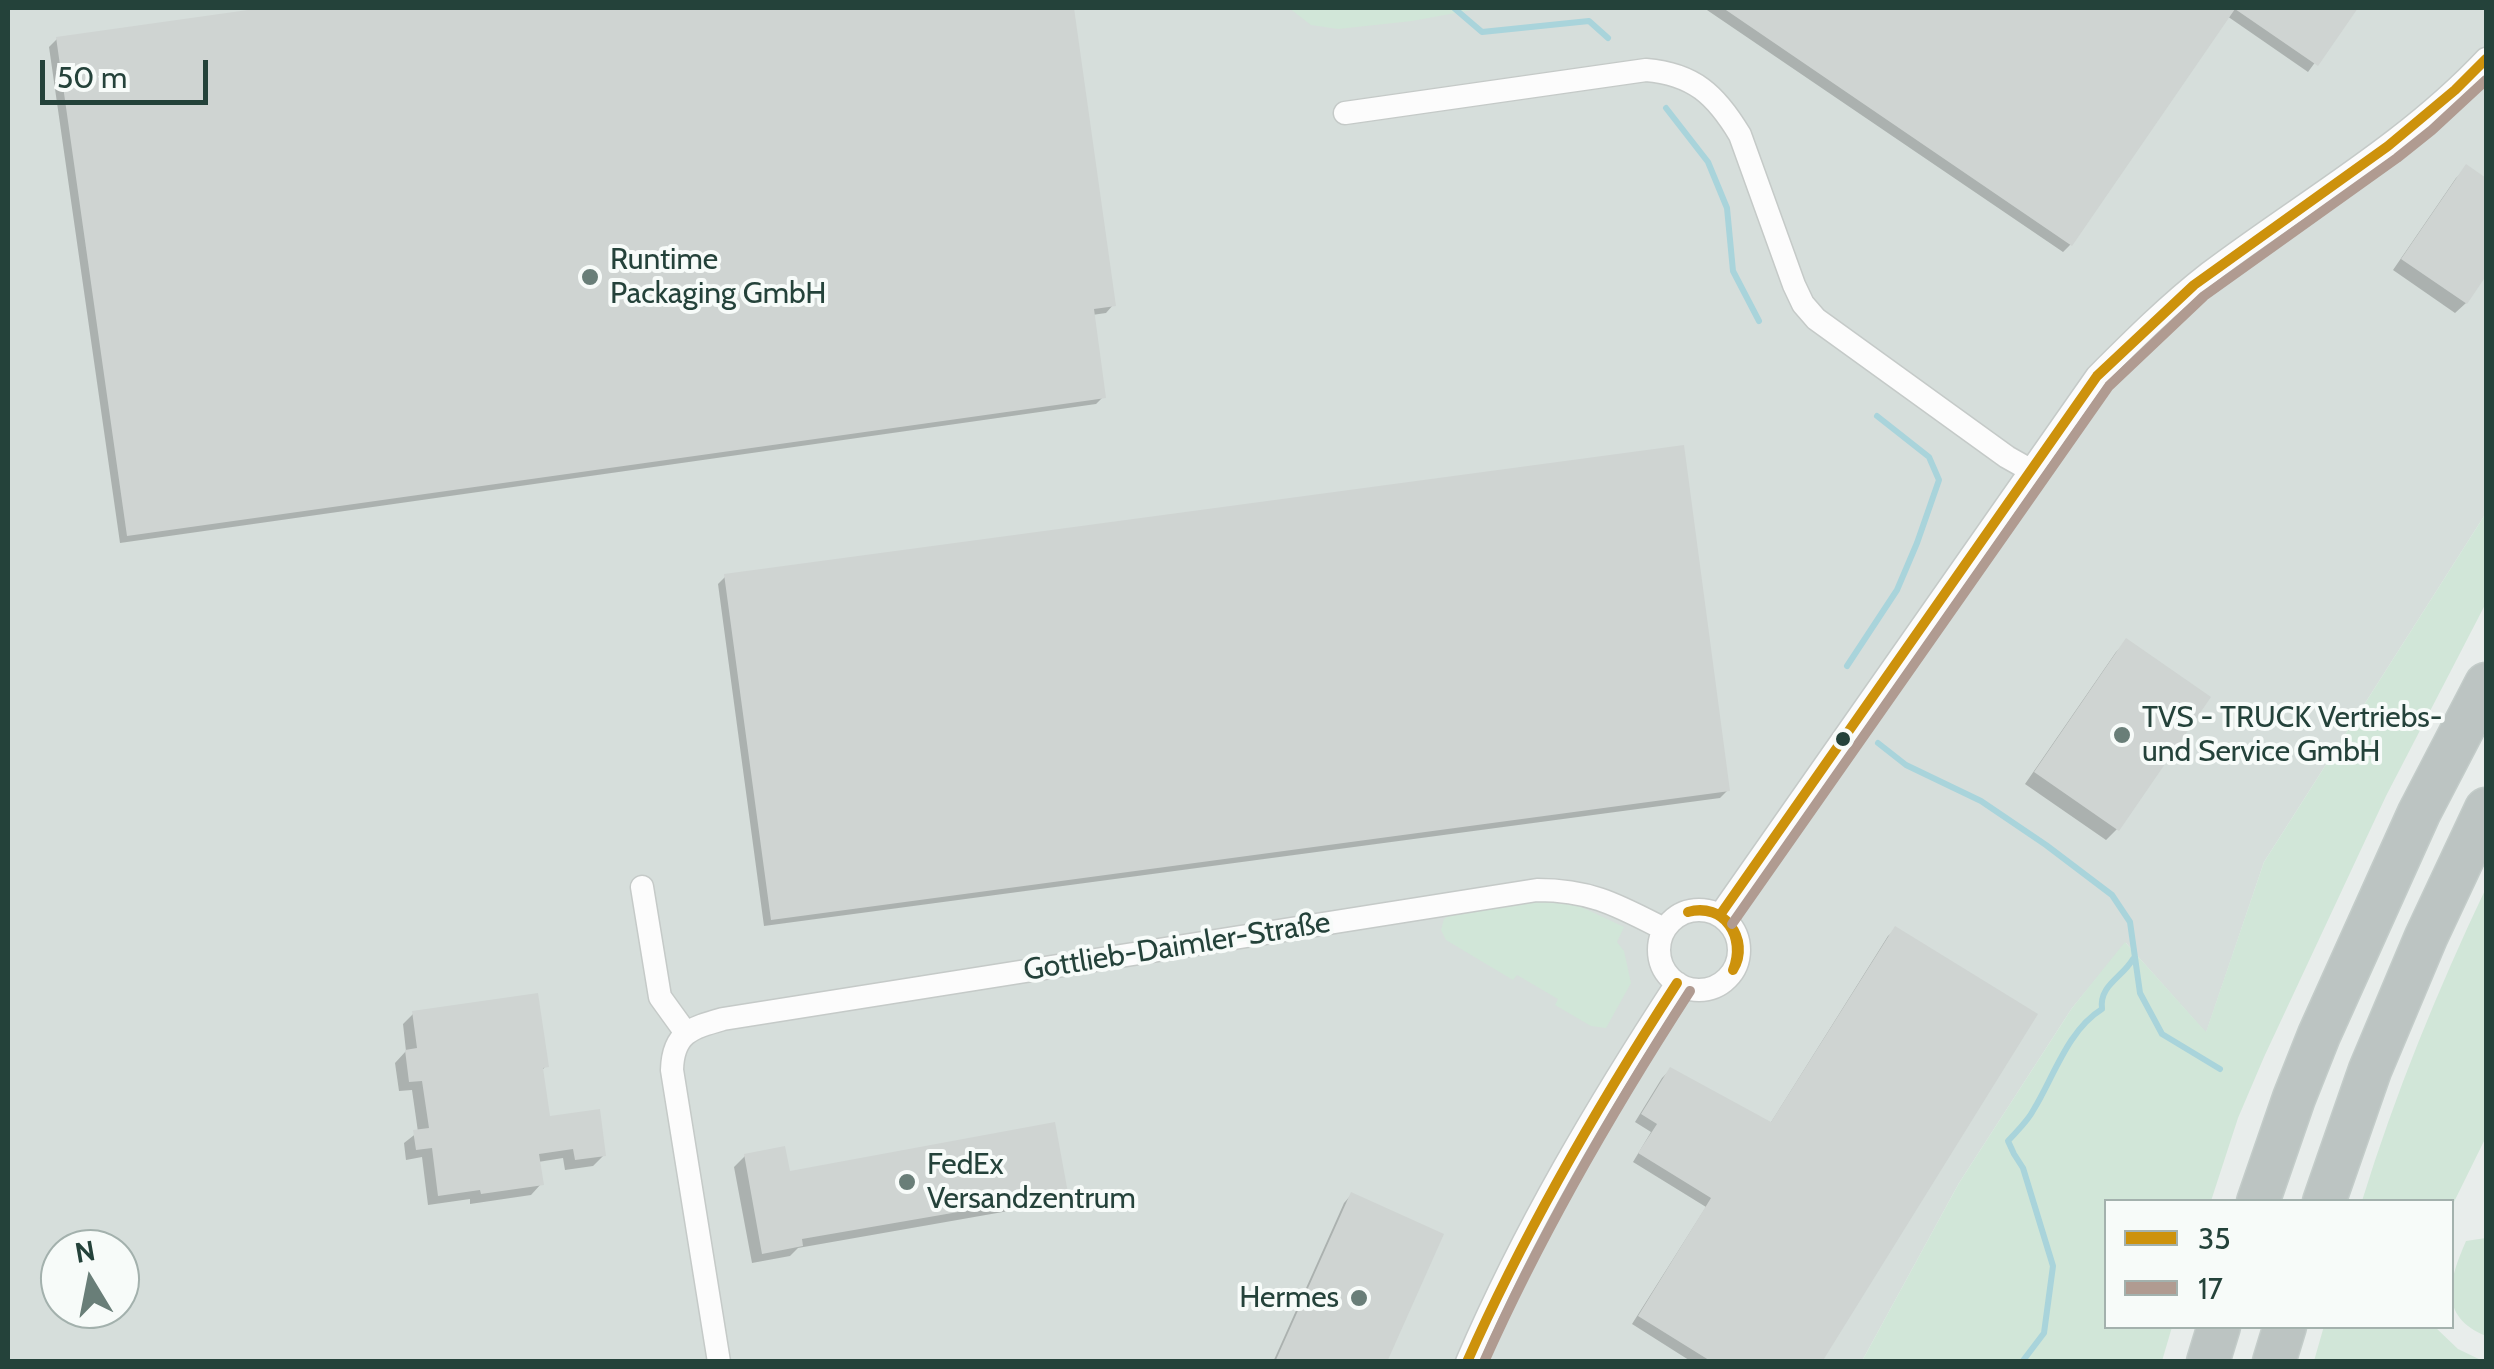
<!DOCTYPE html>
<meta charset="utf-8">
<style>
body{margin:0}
#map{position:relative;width:2494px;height:1369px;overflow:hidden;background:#e8edeb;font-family:Cabin,sans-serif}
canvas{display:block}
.frame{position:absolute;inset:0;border:10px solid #24423a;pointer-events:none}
.legend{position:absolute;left:2104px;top:1199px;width:350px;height:130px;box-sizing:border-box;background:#f7fbf9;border:2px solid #a3b1ad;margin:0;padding:12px 18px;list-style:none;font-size:30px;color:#24423a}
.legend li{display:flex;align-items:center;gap:20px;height:50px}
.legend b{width:50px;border:2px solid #a3b1ad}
.north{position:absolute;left:40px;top:1229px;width:100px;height:100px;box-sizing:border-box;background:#f7fbf9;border:2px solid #a3b1ad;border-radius:50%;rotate:350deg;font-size:28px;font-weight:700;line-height:40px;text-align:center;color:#24423a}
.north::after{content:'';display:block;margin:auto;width:35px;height:45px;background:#697e78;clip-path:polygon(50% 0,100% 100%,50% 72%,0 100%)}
.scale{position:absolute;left:40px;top:60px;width:168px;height:45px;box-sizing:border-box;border:5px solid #24423a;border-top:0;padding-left:12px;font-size:30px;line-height:35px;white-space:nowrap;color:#24423a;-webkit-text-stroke:8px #f7fbf9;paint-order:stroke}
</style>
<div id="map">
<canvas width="2494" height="1369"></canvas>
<div class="frame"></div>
<ul class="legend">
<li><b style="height:12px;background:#cd920c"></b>35</li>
<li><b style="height:12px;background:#b09b91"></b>17</li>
</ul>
<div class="north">N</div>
<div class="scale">50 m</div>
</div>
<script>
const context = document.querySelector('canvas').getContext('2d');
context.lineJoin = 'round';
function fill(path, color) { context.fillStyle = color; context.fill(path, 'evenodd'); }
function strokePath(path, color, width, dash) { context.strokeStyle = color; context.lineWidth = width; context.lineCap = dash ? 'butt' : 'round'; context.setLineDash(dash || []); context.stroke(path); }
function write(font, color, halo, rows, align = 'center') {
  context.font = font + ' Cabin,sans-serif'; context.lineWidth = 8; context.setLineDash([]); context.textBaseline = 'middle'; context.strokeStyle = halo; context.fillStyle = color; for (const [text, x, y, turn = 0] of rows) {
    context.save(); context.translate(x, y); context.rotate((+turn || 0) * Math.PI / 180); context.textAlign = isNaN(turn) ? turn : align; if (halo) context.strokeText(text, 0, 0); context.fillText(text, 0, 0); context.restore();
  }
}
fill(new Path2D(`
 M 8,8 L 2486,8 L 2486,513 L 2264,862 L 2206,1033 L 2126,943 L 2072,1008 L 1959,1183 L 1862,1361 L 8,1362 ZM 60,1249 L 120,1249 L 120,1309 L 60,1309 Z`), '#d6dedb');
fill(new Path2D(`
 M 1289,8 L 1475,8 L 1477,9 L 1412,21 L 1338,29 L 1311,25 Z
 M 2486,513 L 2486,603 L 2386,796 L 2264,1057 L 2238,1118 L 2211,1201 L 2106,1202 L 2106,1326 L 2172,1327 L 2162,1361 L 1862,1361 L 1959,1183 L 2072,1008 L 2125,942 L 2206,1032 L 2264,862 Z
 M 2486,888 L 2486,1137 L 2452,1206 L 2452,1202 L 2362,1201 C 2395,1094 2438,989 2486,888 Z
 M 1541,900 L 1573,903 L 1624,927 L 1617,942 L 1624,951 L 1631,983 L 1606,1028 L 1591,1026 L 1555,1005 L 1558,999 L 1517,975 L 1513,980 L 1446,940 L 1441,930 L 1444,919 L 1453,913 Z
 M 2486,1238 L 2486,1336 C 2438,1316 2449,1280 2466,1241 Z
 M 2324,1326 L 2435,1327 L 2458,1349 L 2483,1361 L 2314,1361 Z`), '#d1e6d8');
fill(new Path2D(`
 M 280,8 L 1071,8 L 1113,305 L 1106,313 L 1092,315 L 1103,397 L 1096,404 L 120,543 L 49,47 L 57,39 Z
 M 1704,8 L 2355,8 L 2308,72 L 2227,16 L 2070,245 L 2063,252 Z
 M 2467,168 L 2486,181 L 2486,272 L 2466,303 L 2455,313 L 2393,270 L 2456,178 Z
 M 726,576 L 1728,790 L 1720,798 L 764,926 L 718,584 Z
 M 2126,642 L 2117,829 L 2106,840 L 2025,784 L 2116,652 Z
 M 1896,929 L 1819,1362 L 1692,1362 L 1632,1324 L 1706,1207 L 1633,1162 L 1651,1132 L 1635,1122 L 1662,1078 L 1670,1070 L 1770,1124 L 1888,936 Z
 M 413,1014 L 546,1066 L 541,1071 L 548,1119 L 604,1155 L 593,1166 L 565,1170 L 563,1158 L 538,1162 L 541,1184 L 531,1195 L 470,1204 L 470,1199 L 428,1205 L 422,1157 L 406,1160 L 404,1143 L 418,1132 L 412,1090 L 399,1091 L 395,1063 L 406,1051 L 403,1024 Z
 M 745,1156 L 788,1173 L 1065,1192 L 1054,1203 L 798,1248 L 790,1256 L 752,1263 L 734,1167 Z
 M 1351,1195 L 1384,1362 L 1273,1362 L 1344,1203 Z`), '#0003');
strokePath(new Path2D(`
 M 1454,8 L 1482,32 L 1589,21 L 1608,38
 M 1666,108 L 1708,162 L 1727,208 L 1733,271 L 1759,321
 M 1847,666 L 1897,590 L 1917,543 L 1939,480 L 1929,457 L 1877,416
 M 1878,743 L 1906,765 L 1981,801 L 2046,845 L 2112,895 L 2130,922 L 2140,993 L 2162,1034 L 2220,1069
 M 2022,1362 L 2044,1333 L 2053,1266 L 2023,1168 L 2014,1154 L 2008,1141 C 2017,1131 2028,1121 2034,1109 C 2054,1076 2068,1030 2102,1009 C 2099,985 2122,978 2133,959`), '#a9d4db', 6);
fill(new Path2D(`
 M 262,8 L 1074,8 L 1116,306 L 1094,309 L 1106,398 L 127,536 L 56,37 Z
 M 1723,8 L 2358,8 L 2318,66 L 2235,9 L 2072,246 Z
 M 2466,164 L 2486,178 L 2486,276 L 2467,304 L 2401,259 Z
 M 1684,445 L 1730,791 L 771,920 L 724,574 Z
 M 2126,638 L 2211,697 L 2119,831 L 2034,772 Z
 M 1895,926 L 2038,1014 L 1822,1362 L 1712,1362 L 1638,1316 L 1711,1198 L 1638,1153 L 1657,1124 L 1641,1114 L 1670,1067 L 1771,1122 Z
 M 538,993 L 549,1067 L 543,1068 L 550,1116 L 600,1109 L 606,1156 L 575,1160 L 573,1149 L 539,1154 L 544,1185 L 481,1194 L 480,1190 L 438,1196 L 432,1148 L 416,1150 L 413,1130 L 429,1128 L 422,1081 L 409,1082 L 405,1050 L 417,1048 L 412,1011 Z
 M 1055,1122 L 1068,1193 L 802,1239 L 803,1246 L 762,1254 L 744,1154 L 785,1146 L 790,1171 Z
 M 1351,1192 L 1444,1234 L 1387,1362 L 1275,1362 Z`), '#cfd4d2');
const minor = new Path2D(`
 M 1345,113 L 1646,70 C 1694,74 1716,95 1740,135 L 1794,285 L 1803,304 L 1816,319 L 2007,457 L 2030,470
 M 642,887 L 660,997 L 686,1033
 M1659 950a40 40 0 1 1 80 0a40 40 0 1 1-80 0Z
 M 1720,915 L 2097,376 C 2133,340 2169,304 2209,273 C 2303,202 2405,145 2486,59
 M 719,1362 L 672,1070 C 673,1033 691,1028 723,1019 L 1537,890 C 1591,890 1617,905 1664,929
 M 1467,1362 C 1524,1229 1598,1104 1677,983`);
const motorway = new Path2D(`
 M 2258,1202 L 2294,1098 L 2319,1035 L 2419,813 L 2486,684
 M 2324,1202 L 2370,1070 L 2426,937 L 2486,809
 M 2208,1362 L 2219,1326
 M 2274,1362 L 2285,1326`);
strokePath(minor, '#c5cac8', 25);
strokePath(motorway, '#c3ccc9', 45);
strokePath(minor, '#fcfcfc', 22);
strokePath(motorway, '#bcc4c2', 42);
strokePath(new Path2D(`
 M 1688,912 C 1722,901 1752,939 1733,970
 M 1688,912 C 1725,903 1746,937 1733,970
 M 1720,915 L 2097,376 L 2194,285 L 2388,146 L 2455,90 L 2486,59
 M 1467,1362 C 1526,1229 1598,1105 1677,983`), '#cd920c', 10);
strokePath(new Path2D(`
 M 1732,924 L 2109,386 L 2204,296 L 2397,158 L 2432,130 L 2486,80
 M 1484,1362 C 1542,1232 1613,1110 1690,991`), '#b09b91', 10);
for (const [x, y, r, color] of [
 [590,277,10,"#697e78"],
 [2122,735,10,"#697e78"],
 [1843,739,9,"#24423a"],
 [907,1182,10,"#697e78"],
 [1359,1298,10,"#697e78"]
]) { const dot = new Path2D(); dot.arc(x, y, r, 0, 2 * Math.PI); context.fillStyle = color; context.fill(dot); strokePath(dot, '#f7fbf9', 4); }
write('30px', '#24423a', '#f7fbf9', [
 ["Runtime",610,260],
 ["Packaging GmbH",610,294],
 ["TVS - TRUCK Vertriebs-",2142,718],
 ["und Service GmbH",2142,752],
 ["FedEx",927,1165],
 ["Versandzentrum",927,1199],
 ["Hermes",1339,1298,"right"]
], 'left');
write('30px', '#24423a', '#f7fbf9', [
 ["Gottlieb-Daimler-Straße",1177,947,-9]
]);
</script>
